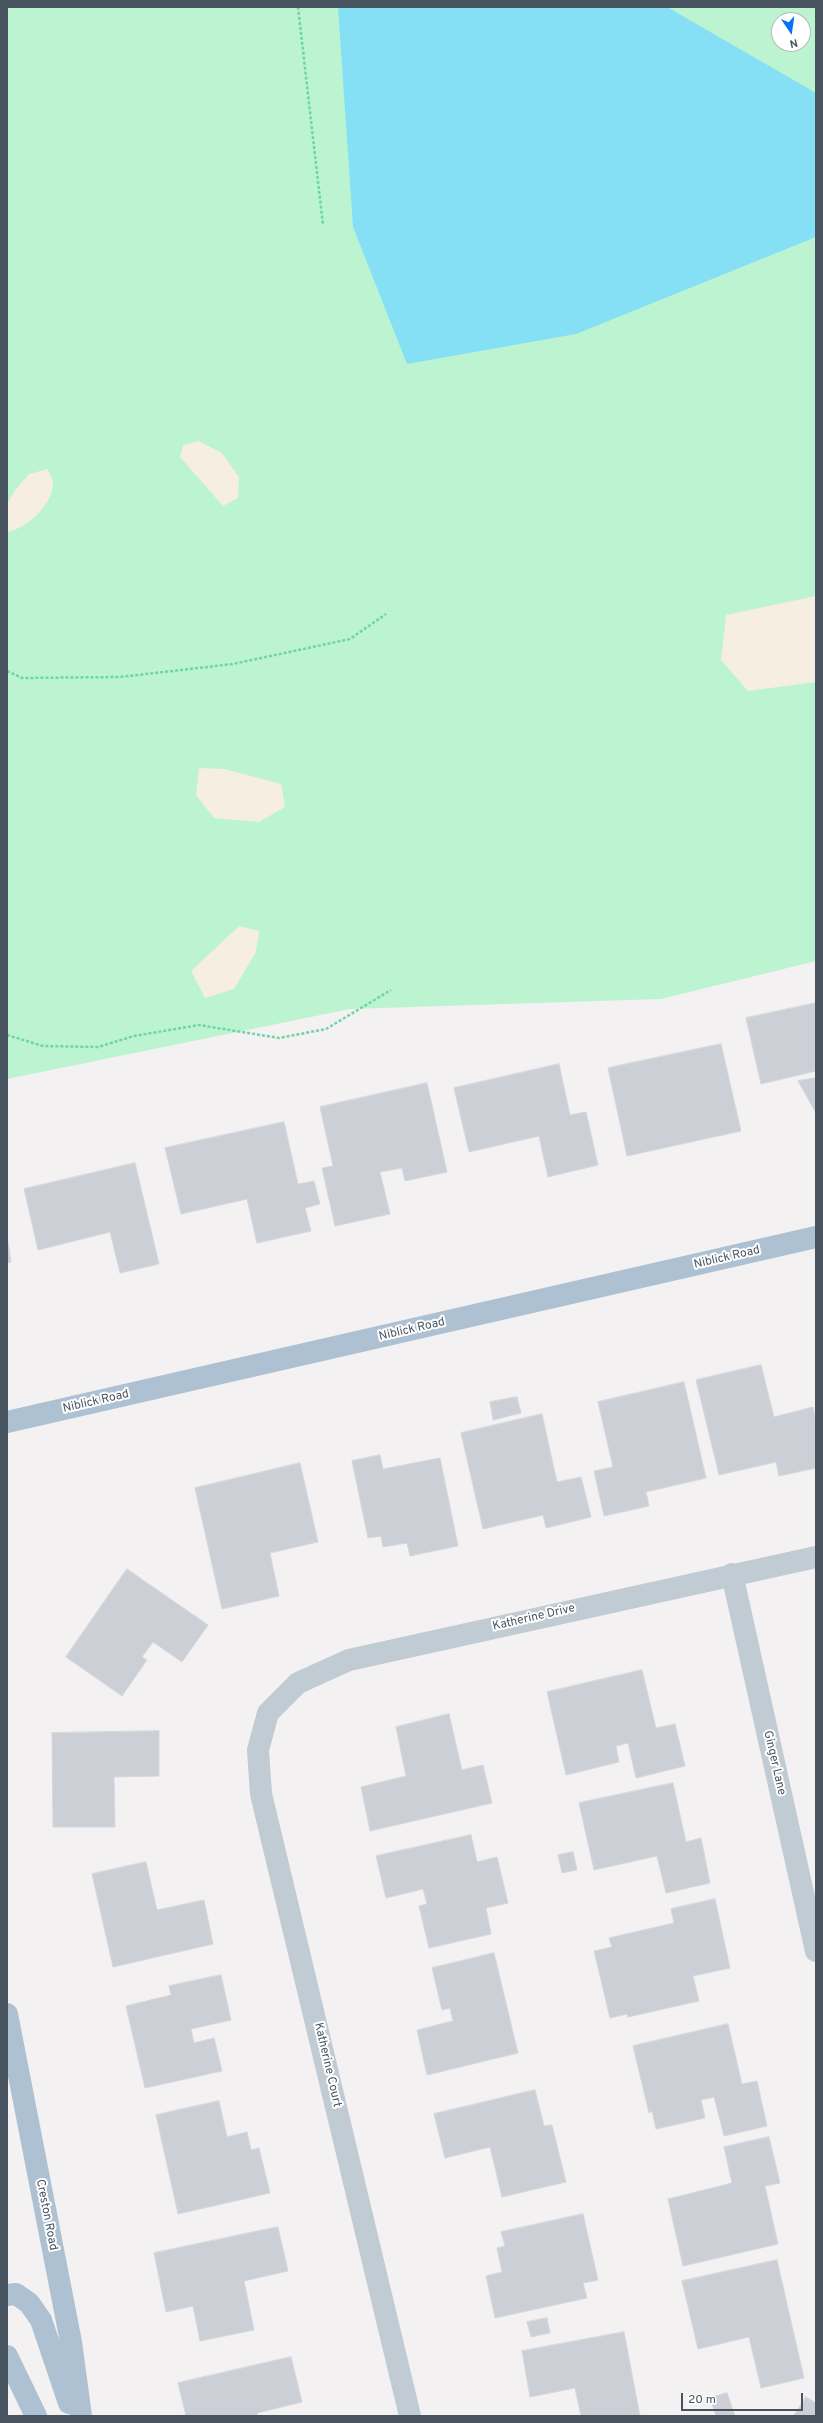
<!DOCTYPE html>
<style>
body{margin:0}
#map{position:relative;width:823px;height:2423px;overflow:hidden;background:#f3f1f1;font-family:Overpass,sans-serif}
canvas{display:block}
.frame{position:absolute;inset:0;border:8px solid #475460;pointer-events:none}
.north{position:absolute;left:771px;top:12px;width:40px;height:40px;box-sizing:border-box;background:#fff;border:1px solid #b5bbbf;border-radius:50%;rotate:167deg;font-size:11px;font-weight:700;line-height:16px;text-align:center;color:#475460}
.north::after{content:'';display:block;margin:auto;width:14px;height:18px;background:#0873f6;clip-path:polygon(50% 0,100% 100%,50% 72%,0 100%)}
.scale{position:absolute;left:681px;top:2393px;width:122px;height:18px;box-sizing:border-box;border:2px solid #475460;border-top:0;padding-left:5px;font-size:12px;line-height:14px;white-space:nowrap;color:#475460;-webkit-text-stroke:3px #fff;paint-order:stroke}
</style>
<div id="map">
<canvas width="823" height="2423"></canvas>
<div class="frame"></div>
<div class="north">N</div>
<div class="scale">20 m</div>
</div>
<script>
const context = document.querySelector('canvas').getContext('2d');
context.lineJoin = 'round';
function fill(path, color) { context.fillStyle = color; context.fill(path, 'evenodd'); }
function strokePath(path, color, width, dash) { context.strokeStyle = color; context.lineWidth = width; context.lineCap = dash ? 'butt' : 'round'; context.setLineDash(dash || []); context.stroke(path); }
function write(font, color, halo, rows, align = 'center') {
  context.font = font + ' Overpass,sans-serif'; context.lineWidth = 4; context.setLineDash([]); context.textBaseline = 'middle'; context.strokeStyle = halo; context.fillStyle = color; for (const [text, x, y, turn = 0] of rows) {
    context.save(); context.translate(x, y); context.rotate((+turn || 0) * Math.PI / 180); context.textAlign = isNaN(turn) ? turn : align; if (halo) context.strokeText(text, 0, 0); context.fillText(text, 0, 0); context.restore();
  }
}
fill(new Path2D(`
 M 7,7 L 816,7 L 816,961 L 661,999 L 350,1009 L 7,1079 ZM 779,20 L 803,20 L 803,44 L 779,44 Z`), '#bcf4d1');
fill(new Path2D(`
 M 199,441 L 222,453 L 239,477 L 238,498 L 223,506 L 180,457 L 183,445 Z
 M 48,469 C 49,474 53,480 53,484 C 52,506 27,528 7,532 L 7,504 L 16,489 L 29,474 Z
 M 816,596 L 816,682 L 748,691 L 721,660 L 726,615 Z
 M 199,768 L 224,769 L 281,784 L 285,807 L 259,822 L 214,818 L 196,795 Z
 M 239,926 L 259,931 L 256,952 L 234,989 L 205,998 L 191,971 Z`), '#f5eee1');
fill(new Path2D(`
 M 338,7 L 667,7 L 816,93 L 816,237 L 576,334 L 407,364 L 353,227 Z`), '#85dff5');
const building = new Path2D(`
 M 816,1003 L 816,1071 L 761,1084 L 746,1018 Z
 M 721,1044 L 741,1131 L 627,1156 L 608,1068 Z
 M 559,1064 L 570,1115 L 586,1112 L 598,1165 L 548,1177 L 539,1136 L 469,1152 L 454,1088 Z
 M 816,1078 L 816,1113 L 798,1081 Z
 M 427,1083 L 447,1172 L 405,1181 L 402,1168 L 380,1172 L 390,1214 L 335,1226 L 322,1168 L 333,1166 L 320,1107 Z
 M 284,1122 L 298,1184 L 314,1181 L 320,1204 L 305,1208 L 311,1231 L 257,1243 L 247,1199 L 181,1214 L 165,1148 Z
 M 135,1163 L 159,1264 L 120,1273 L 110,1232 L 38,1250 L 24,1189 Z
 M 8,1242 L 11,1262 L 7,1263 L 7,1242 Z
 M 761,1365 L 774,1417 L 813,1407 L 816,1422 L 816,1468 L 779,1476 L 776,1462 L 719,1475 L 696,1380 Z
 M 684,1382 L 706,1478 L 646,1492 L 649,1506 L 604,1516 L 594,1471 L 613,1467 L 598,1402 Z
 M 517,1397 L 521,1413 L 493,1420 L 490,1402 Z
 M 542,1414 L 557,1482 L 581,1477 L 591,1517 L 546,1528 L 543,1515 L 483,1529 L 461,1433 Z
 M 380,1455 L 383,1469 L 440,1458 L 458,1546 L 410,1556 L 407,1543 L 383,1547 L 381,1536 L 368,1538 L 352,1461 Z
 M 300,1463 L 318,1542 L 270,1553 L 279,1596 L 222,1609 L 195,1488 Z
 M 127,1569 L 208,1625 L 182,1662 L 153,1642 L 142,1657 L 147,1660 L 122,1696 L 66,1657 Z
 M 642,1670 L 656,1728 L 675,1724 L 685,1766 L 636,1778 L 628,1743 L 616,1746 L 619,1762 L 566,1775 L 547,1692 Z
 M 449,1714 L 462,1770 L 483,1765 L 492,1803 L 370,1831 L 361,1787 L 406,1776 L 396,1727 Z
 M 159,1731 L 159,1776 L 114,1777 L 115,1827 L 53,1827 L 52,1733 Z
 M 673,1783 L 686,1842 L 701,1838 L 710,1883 L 666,1893 L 657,1856 L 594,1870 L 579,1803 Z
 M 471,1835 L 477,1862 L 497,1857 L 508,1903 L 486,1908 L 491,1934 L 429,1948 L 419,1906 L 427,1904 L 423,1889 L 386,1898 L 376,1856 Z
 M 573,1852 L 577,1870 L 562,1873 L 558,1855 Z
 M 146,1862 L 157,1910 L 204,1900 L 213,1944 L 113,1967 L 92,1874 Z
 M 715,1899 L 730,1968 L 693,1976 L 699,2001 L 628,2017 L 627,2014 L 610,2018 L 594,1951 L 612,1947 L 609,1938 L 674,1923 L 671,1909 Z
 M 494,1953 L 518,2053 L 427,2075 L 417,2030 L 453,2021 L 450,2008 L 442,2010 L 432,1968 Z
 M 221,1975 L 231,2020 L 191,2029 L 194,2043 L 214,2038 L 222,2071 L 145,2088 L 126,2006 L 171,1995 L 169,1986 Z
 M 728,2024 L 742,2084 L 757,2081 L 767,2126 L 724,2136 L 714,2097 L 701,2100 L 705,2118 L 656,2129 L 652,2111 L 649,2113 L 633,2046 Z
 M 535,2090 L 544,2126 L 552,2125 L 566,2182 L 502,2197 L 490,2147 L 445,2158 L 434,2114 Z
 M 219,2101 L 227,2137 L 247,2132 L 251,2150 L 259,2148 L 270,2193 L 178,2214 L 156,2115 Z
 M 769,2137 L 780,2183 L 765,2186 L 778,2244 L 683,2266 L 668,2199 L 732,2183 L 724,2147 Z
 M 583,2214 L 598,2280 L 583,2283 L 587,2298 L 495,2318 L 486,2276 L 502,2272 L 497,2248 L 505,2246 L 501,2232 Z
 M 278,2227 L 288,2271 L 244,2281 L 254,2330 L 200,2341 L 193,2306 L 166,2312 L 154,2253 Z
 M 777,2260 L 804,2378 L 761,2388 L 749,2337 L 698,2349 L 682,2281 Z
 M 547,2318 L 550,2333 L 531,2337 L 527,2322 Z
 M 624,2332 L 640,2416 L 581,2416 L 575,2388 L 530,2397 L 522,2351 Z
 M 291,2357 L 302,2402 L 257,2413 L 258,2416 L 186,2416 L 178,2383 Z
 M 727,2393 L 735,2416 L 716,2416 L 710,2398 Z
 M 806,2397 L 816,2403 L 816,2416 L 794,2416 Z`);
fill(building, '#ccd0d6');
strokePath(building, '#d4d7dd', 1);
strokePath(new Path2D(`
 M 298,7 L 323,225
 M 7,671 L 22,678 L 120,677 L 233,664 L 350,639 L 386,614
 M 7,1035 L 43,1046 L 98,1047 L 134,1036 L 199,1025 L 279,1038 L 326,1029 L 391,990`), '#70d5a2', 2.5, [3, 2]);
strokePath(new Path2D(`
 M 732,1574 L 816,1951
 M 410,2416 L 261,1794 L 258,1750 L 268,1713 L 298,1683 L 349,1660 L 816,1557`), '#c0cbd4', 22);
strokePath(new Path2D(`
 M 7,1422 L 816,1237
 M 7,2014 L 71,2342 L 81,2416
 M 7,2295 L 16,2294 L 29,2303 L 41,2320 L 69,2403
 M 7,2356 L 36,2416`), '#aec1d2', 22);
write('12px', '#475460', '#fff', [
 ["Niblick Road",727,1258,-13],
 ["Niblick Road",412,1330,-13],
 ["Niblick Road",96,1402,-13],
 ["Katherine Drive",534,1618,-13],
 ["Ginger Lane",774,1763,77],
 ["Katherine Court",327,2065,77],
 ["Creston Road",46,2215,79]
]);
</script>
